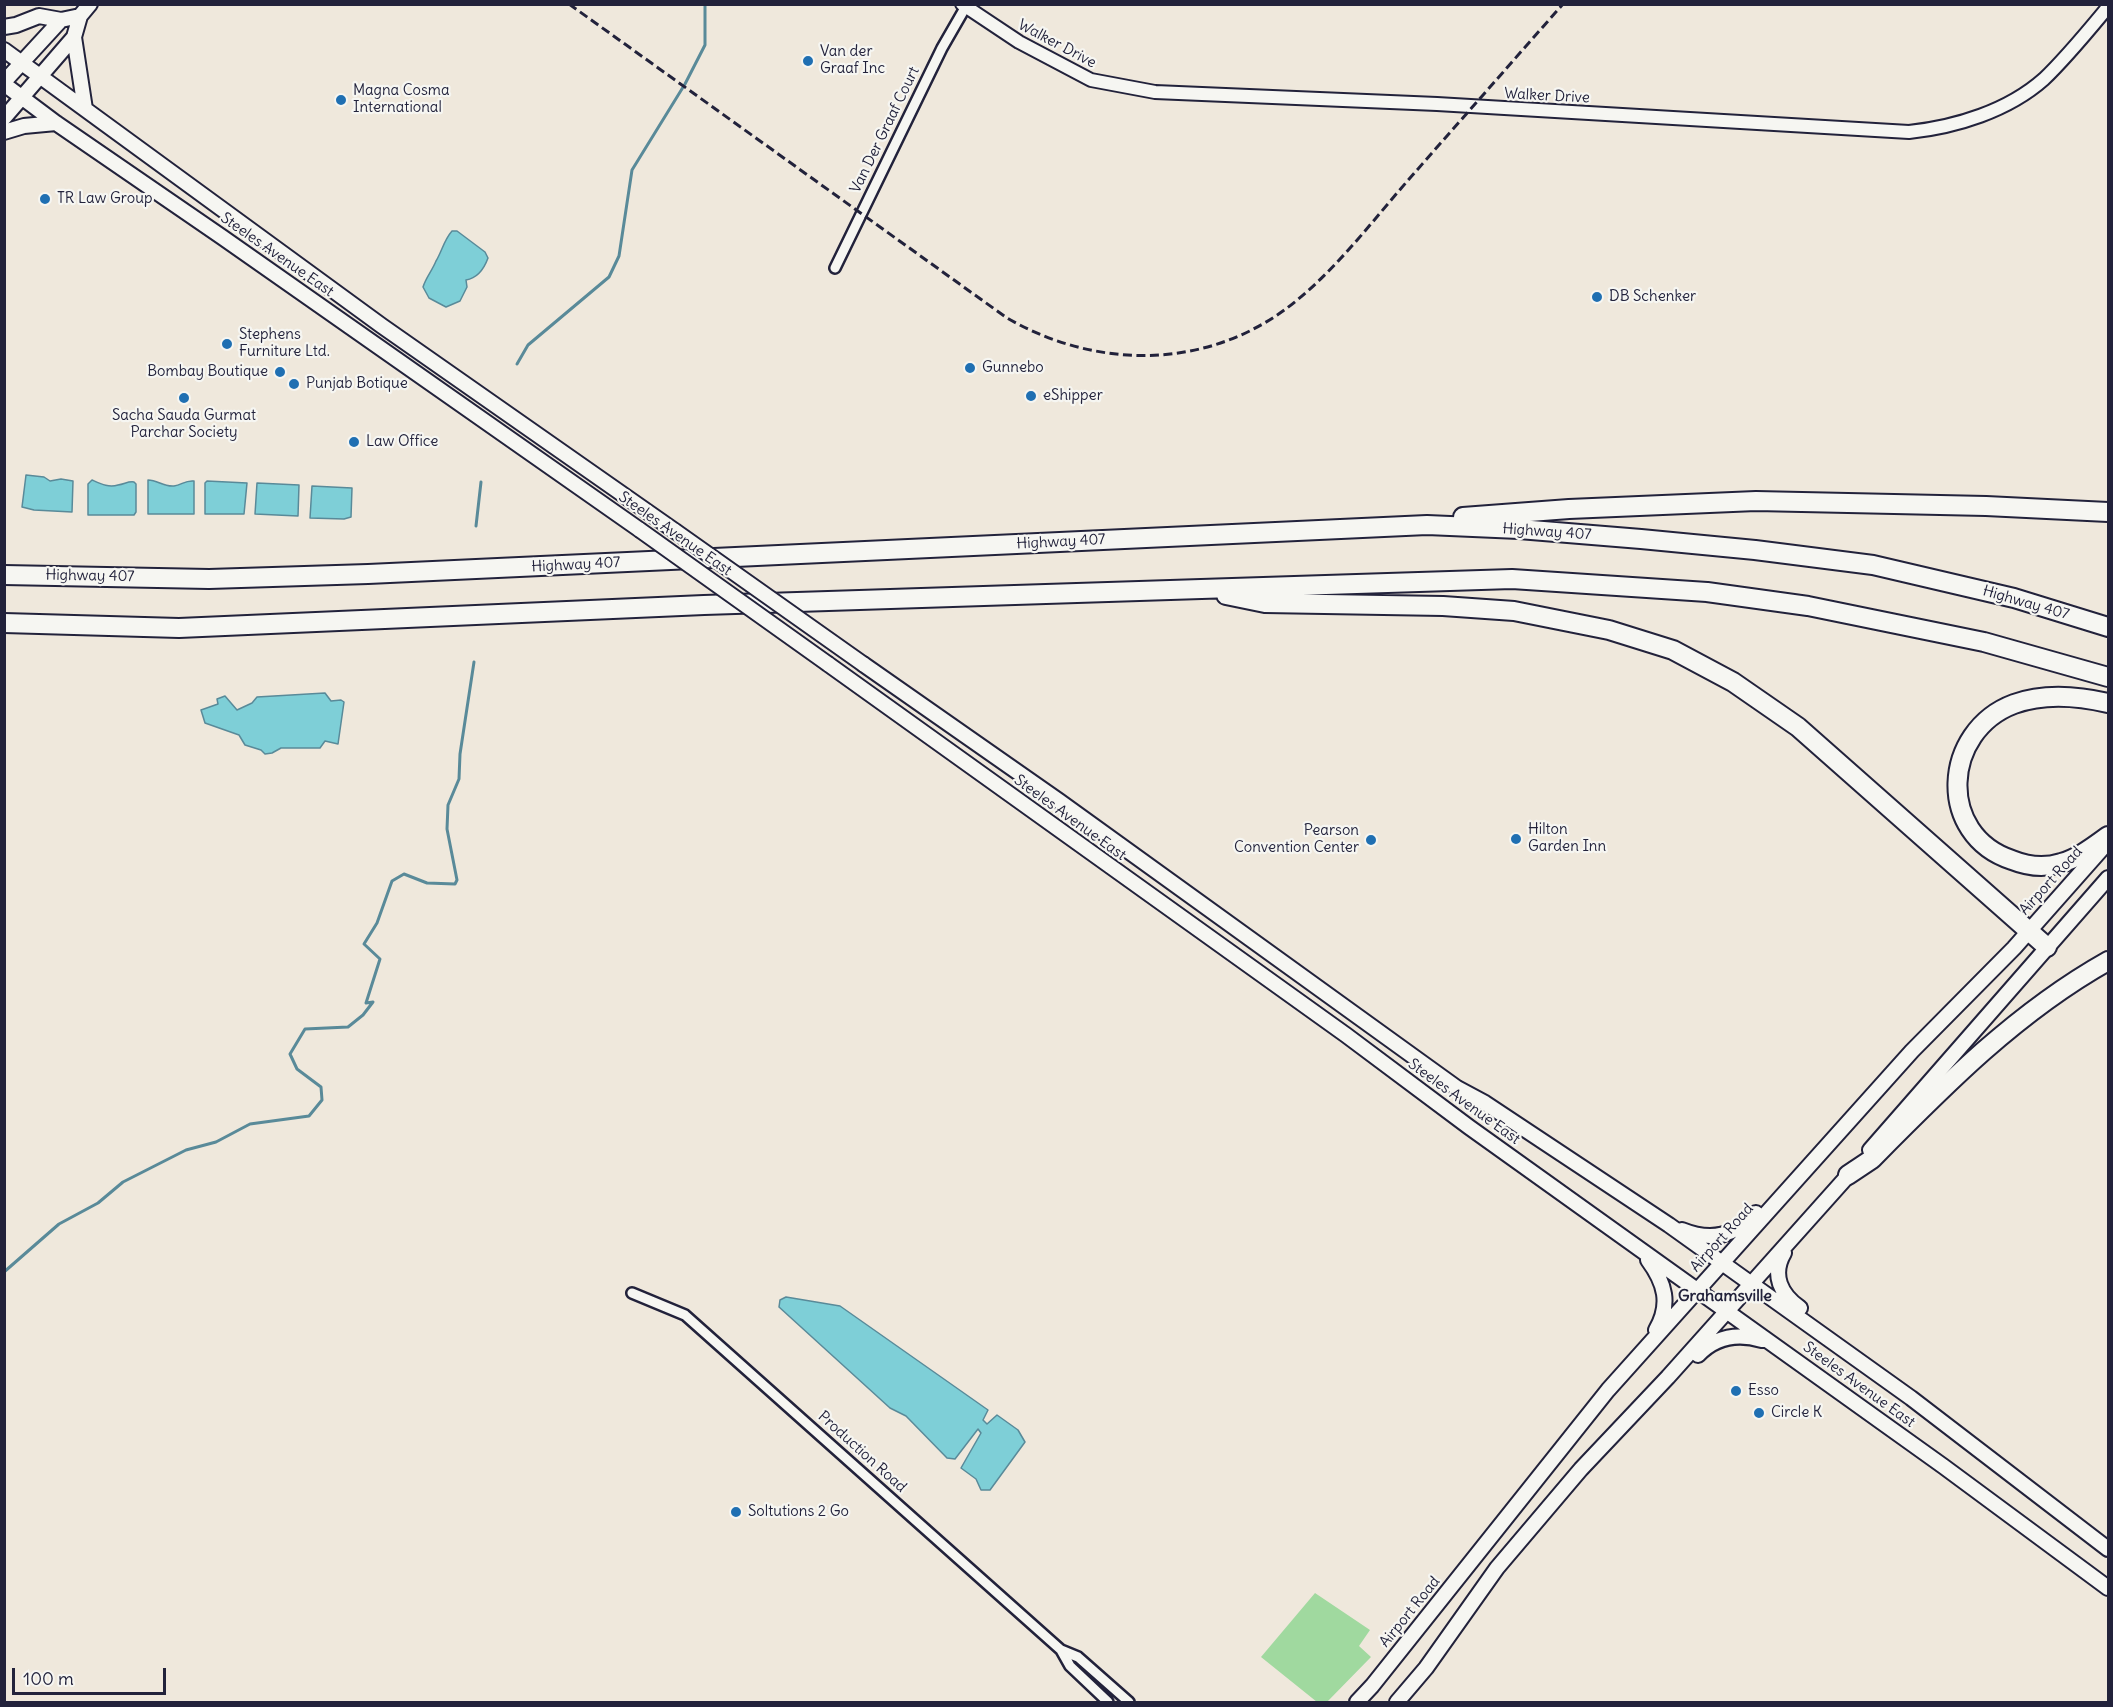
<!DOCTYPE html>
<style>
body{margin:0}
#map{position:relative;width:2113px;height:1707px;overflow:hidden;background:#efe8dc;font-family:Delius,sans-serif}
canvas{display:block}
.frame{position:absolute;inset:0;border:6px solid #22223b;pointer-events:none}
.scale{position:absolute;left:12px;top:1668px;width:154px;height:27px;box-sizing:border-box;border:3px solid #22223b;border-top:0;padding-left:8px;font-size:18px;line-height:21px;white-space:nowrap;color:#22223b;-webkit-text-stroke:4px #f6f6f2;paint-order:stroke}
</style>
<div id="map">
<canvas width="2113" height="1707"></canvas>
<div class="frame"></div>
<div class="scale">100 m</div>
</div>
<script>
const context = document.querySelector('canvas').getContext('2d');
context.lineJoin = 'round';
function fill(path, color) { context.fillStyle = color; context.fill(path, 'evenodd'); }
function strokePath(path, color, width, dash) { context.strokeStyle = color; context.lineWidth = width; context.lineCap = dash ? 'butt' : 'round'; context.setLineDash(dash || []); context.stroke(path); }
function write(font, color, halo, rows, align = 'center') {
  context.font = font + ' Delius,sans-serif'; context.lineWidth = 4.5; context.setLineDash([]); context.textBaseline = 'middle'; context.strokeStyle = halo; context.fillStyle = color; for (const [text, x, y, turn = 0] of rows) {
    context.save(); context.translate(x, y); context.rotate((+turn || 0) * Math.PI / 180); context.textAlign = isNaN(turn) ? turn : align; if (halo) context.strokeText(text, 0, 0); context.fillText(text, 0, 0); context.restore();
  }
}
fill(new Path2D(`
 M 1315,1593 L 1370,1630 L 1359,1646 L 1371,1657 L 1327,1702 L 1317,1702 L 1261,1657 Z`), '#a0d99f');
const water = new Path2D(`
 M 452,231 L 457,231 L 485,252 L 488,258 C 484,269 478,278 466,280 L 467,287 L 460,301 L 446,307 L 429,298 L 423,287 C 426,277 432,271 436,261 C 442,251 444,240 452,231 Z
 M 26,475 L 44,477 L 50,481 L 61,479 L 73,481 L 72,512 L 34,510 L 22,507 Z
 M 92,480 C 101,484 109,488 118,485 C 125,484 128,481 134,482 L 136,484 L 136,512 L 134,515 L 88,515 L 88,484 Z
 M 148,480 C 158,480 163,487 174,486 C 182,485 185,480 194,481 L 194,514 L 148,514 Z
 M 207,481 L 247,483 L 244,514 L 205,514 L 205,483 Z
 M 257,483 L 299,485 L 298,516 L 255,514 Z
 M 312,486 L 352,488 L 351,517 L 344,519 L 310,518 Z
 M 325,693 L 331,701 L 341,700 L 344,702 L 338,744 L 325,741 L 320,748 L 281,748 L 272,753 L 265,754 L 261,750 L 245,745 L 239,735 L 205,723 L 201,710 L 218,704 L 217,699 L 225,696 L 237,710 L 252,703 L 257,697 Z
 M 786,1297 L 840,1306 L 988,1410 L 983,1420 L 987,1424 L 997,1415 L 1018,1430 L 1025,1442 L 990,1490 L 981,1490 L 976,1479 L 961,1468 L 981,1433 L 978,1429 L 955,1459 L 947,1458 L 906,1416 L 890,1408 L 779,1307 L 780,1300 Z`);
fill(water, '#7ecfd7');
strokePath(water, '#598a99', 1.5);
strokePath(new Path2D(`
 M 517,364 L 528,345 L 609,277 L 619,256 L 632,170 L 685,84 L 705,45 L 705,4
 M 476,526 L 481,482
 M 4,1272 L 59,1224 L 98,1203 L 123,1182 L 186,1150 L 216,1142 L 250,1124 L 309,1116 L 322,1100 L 321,1087 L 297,1069 L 290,1054 L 305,1029 L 348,1027 L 363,1015 L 373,1002 L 366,1003 L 380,959 L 364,944 L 377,923 L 392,881 L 404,874 L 427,883 L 455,884 L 457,880 L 447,829 L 448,805 L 459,779 L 460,754 L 474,662`), '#598a99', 3);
const minor = new Path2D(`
 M 835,268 L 942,48 L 965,8
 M 632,1293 L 685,1315 L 1061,1650 L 1078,1657 L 1129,1702
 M 1061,1650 L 1070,1666 L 1108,1702`);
const tertiary = new Path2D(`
 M 962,4 L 1019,42 L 1091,80 L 1155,92 L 1437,104 L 1909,132 C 1956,127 2008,111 2044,79 C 2067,57 2088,31 2108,7`);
const secondary = new Path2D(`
 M 4,27 L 16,25 L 39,16 L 61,20
 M 74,37 L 85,109
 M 4,50 L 382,326 L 675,531
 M 4,82 L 61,20 L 80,16
 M 4,84 L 56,123 L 222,237 L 640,530
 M 4,118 L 74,37 L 80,16 L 90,4
 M 4,132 L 24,126 L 56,123
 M 828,664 L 1346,1035 L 1469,1127 L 1943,1466 L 2108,1588
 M 863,664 L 1059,801 L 1457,1088 L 1485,1103 L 1669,1225 L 1911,1398 L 2108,1549
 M 1870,1150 L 2108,878
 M 1682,1230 C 1712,1242 1734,1236 1756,1213
 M 1784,1253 C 1771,1275 1781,1295 1800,1308
 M 1648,1260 C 1665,1283 1671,1304 1656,1330
 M 1698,1355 C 1716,1336 1738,1333 1762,1340
 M 1357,1702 L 1372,1686 L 1608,1390 L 1912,1051 L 2014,948 L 2107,843
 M 1397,1702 L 1426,1668 L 1497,1568 L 1581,1469 L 1668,1377 L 1854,1169`);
const motorway = new Path2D(`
 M 1463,517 L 1569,509 L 1756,501 L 1986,506 L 2108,512
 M 4,575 L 209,579 L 368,574 L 1427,525 L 1519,529 L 1641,539 L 1755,550 L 1873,565 L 2014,598 L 2108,627
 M 1226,595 L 1265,603 L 1443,606 L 1514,611 L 1609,630 L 1673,650 L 1733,682 L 1798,727 L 2047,947
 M 4,623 L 179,628 L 704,605 L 1512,579 L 1707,592 L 1808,606 L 1984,642 L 2108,677
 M 2108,703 C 2078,696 2044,693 2014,704 C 1942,731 1936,835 2012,860 C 2027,866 2045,868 2061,863 C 2079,858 2094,846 2108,836
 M 1848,1175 L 1872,1159 C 1945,1085 2017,1012 2108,961`);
strokePath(minor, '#22223b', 14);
strokePath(tertiary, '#22223b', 16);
strokePath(secondary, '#22223b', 18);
strokePath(motorway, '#22223b', 22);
strokePath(minor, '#f6f6f2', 9);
strokePath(tertiary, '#f6f6f2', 12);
strokePath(secondary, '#f6f6f2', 14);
strokePath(motorway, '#f6f6f2', 18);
strokePath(new Path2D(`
 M 569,4 L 1007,318 C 1099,371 1212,370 1296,301 C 1339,266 1374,219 1410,178 C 1461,120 1512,62 1563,4`), '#22223b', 3, [9, 4.5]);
const secondaryBridge = new Path2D(`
 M 640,530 L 828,664
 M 675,531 L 863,664`);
strokePath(secondaryBridge, '#22223b', 18, []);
strokePath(secondaryBridge, '#f6f6f2', 14);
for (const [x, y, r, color] of [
 [808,61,6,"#1f6fb2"],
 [341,100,6,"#1f6fb2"],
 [45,199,6,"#1f6fb2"],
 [1597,297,6,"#1f6fb2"],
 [227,344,6,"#1f6fb2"],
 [970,368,6,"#1f6fb2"],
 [280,372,6,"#1f6fb2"],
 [294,384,6,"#1f6fb2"],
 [1031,396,6,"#1f6fb2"],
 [184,398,6,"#1f6fb2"],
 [354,442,6,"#1f6fb2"],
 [1516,839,6,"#1f6fb2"],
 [1371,840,6,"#1f6fb2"],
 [1736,1391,6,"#1f6fb2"],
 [1759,1413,6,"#1f6fb2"],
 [736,1512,6,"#1f6fb2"]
]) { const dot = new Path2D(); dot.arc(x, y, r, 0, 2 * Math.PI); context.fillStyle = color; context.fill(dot); strokePath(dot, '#f6f6f2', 2); }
write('15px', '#22223b', '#f6f6f2', [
 ["Walker Drive",1057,44,28],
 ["Walker Drive",1547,96,3],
 ["Van Der Graaf Court",885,130,-64],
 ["Steeles Avenue East",277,255,35],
 ["Highway 407",1547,532,4],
 ["Steeles Avenue East",675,534,35],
 ["Highway 407",1061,542,-3],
 ["Highway 407",576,565,-3],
 ["Highway 407",90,576,1],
 ["Highway 407",2026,603,16],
 ["Steeles Avenue East",1070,818,36],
 ["Airport Road",2051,881,-48],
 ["Steeles Avenue East",1464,1102,36],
 ["Airport Road",1722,1238,-48],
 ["Steeles Avenue East",1859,1385,36],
 ["Production Road",862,1452,42],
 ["Airport Road",1410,1612,-51]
]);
write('15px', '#22223b', '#f6f6f2', [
 ["Van der",820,52],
 ["Graaf Inc",820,69],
 ["Magna Cosma",353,91],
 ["International",353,108],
 ["TR Law Group",57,199],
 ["DB Schenker",1609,297],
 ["Stephens",239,335],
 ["Furniture Ltd.",239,352],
 ["Gunnebo",982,368],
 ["Bombay Boutique",268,372,"right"],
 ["Punjab Botique",306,384],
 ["eShipper",1043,396],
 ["Sacha Sauda Gurmat",184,416,"center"],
 ["Parchar Society",184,433,"center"],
 ["Law Office",366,442],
 ["Hilton",1528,830],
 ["Garden Inn",1528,847],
 ["Pearson",1359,831,"right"],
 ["Convention Center",1359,848,"right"],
 ["Esso",1748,1391],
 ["Circle K",1771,1413],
 ["Soltutions 2 Go",748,1512]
], 'left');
write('bold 16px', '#22223b', '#f6f6f2', [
 ["Grahamsville",1725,1296]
]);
</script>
